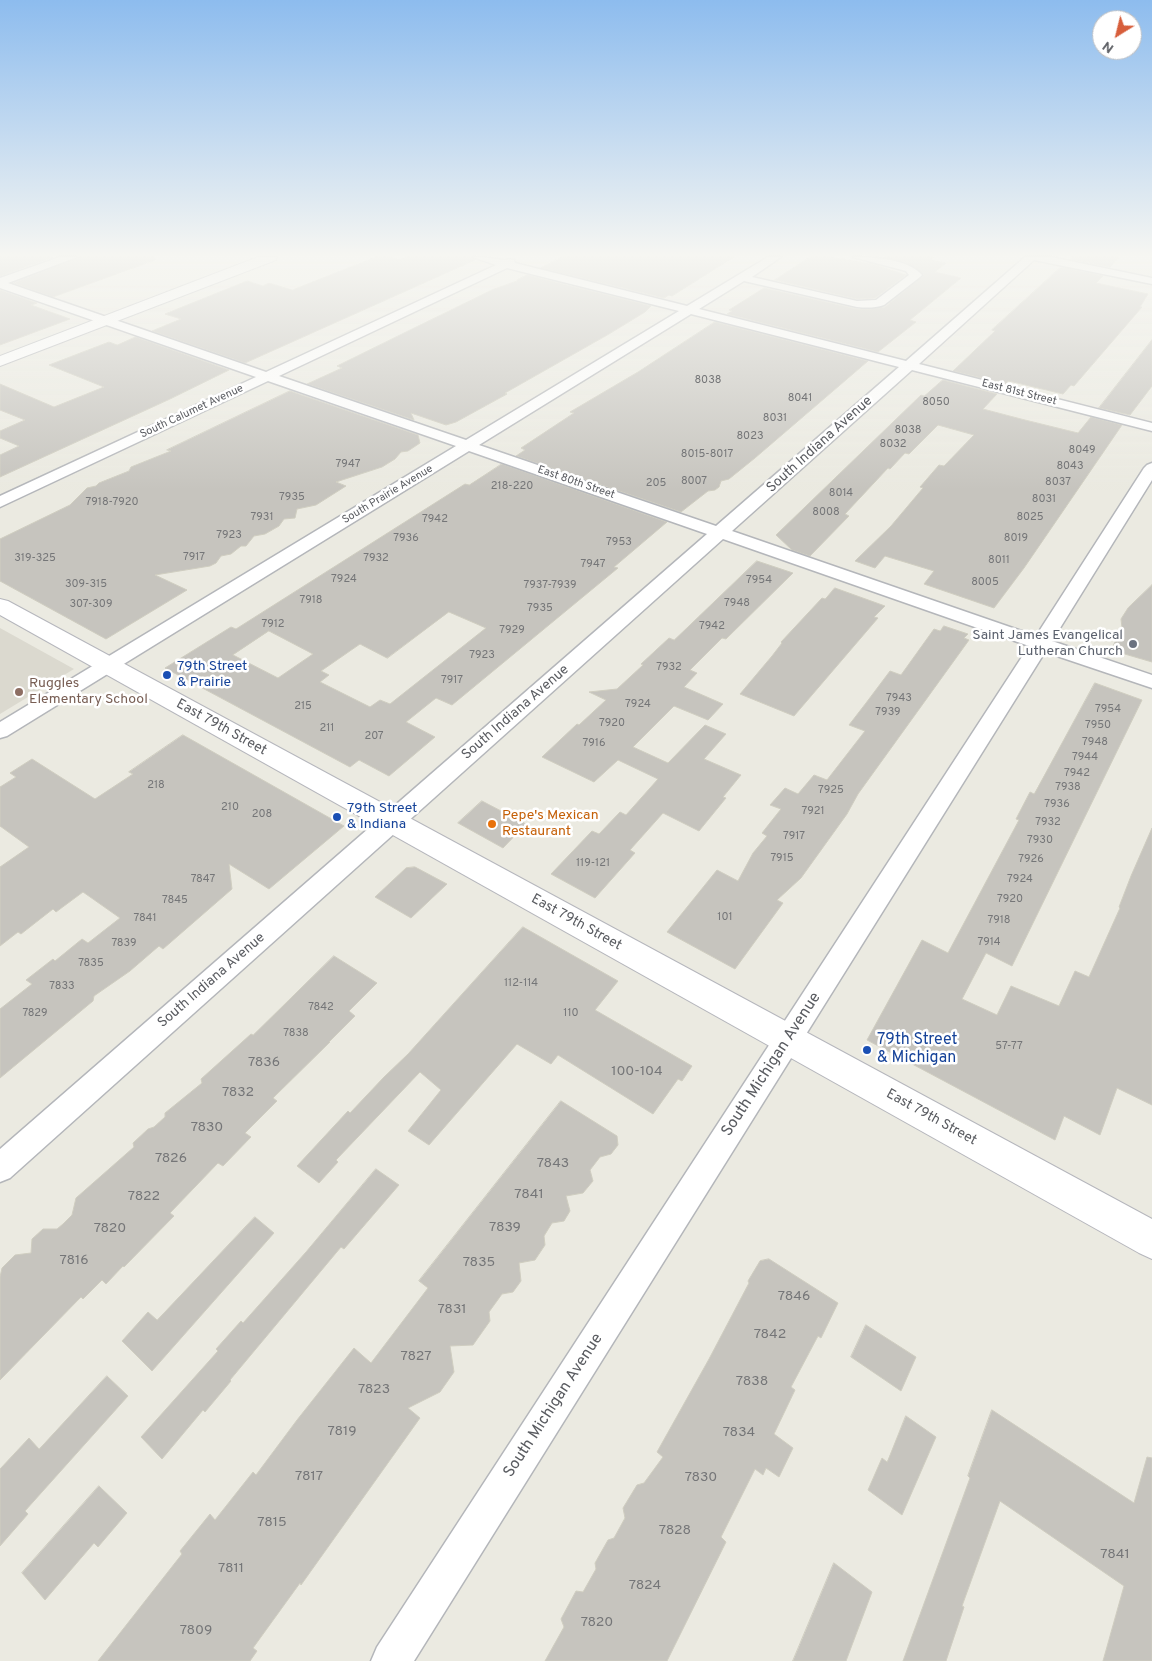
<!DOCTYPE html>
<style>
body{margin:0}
#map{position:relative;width:1152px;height:1661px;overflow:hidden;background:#ebeae1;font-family:Overpass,sans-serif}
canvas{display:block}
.north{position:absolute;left:1092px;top:10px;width:50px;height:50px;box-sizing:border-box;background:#fff;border:1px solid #bdbec0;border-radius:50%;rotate:216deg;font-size:14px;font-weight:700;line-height:20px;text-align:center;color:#5a5c61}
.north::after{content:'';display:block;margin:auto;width:18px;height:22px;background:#d75e3b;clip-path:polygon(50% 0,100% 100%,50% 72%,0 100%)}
</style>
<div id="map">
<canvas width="1152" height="1661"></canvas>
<div class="north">N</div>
</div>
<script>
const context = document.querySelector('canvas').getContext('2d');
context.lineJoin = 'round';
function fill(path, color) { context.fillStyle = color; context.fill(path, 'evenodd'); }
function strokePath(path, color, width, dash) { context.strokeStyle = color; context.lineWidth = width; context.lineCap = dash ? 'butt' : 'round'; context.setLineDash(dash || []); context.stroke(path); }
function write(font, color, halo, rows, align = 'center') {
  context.font = font + ' Overpass,sans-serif'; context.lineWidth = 5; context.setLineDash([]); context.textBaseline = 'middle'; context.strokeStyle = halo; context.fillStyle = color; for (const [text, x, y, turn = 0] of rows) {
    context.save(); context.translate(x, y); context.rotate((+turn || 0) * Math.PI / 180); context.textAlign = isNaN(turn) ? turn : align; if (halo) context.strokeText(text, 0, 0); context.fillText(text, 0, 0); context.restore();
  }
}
fill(new Path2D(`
 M 0,628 L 74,669 L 0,714 Z`), '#dbd9cf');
const building = new Path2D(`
 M 0,257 L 53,257 L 0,276 Z
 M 79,257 L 154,257 L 155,260 L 53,297 L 14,283 Z
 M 376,257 L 391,257 L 400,260 L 406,257 L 471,257 L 475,260 L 245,363 L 152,331 L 181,319 L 165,314 L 247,281 L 263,286 L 269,283 L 292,290 Z
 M 562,257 L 734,257 L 672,296 L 669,295 L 664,298 L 541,268 Z
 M 810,257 L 830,257 L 873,264 L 906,275 L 875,298 L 857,299 L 775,280 Z
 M 886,257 L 933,257 L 931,260 L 946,263 L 935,272 L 961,278 L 910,320 L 916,322 L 878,352 L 727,314 L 732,311 L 729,310 L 764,288 L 857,309 L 871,309 L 885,307 L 924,275 L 909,264 Z
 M 1072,257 L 1119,257 L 1110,267 L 1070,259 Z
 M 1061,267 L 1103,276 L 1096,283 L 1148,294 L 1140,307 L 1142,307 L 1074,386 L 1071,385 L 1063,394 L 1013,382 L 1008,381 L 1006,384 L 953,371 L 995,331 L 992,330 Z
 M 527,275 L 651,306 L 645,312 L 609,334 L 505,393 L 507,394 L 456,422 L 446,425 L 411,413 L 414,420 L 307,384 L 342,368 L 337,366 L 406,332 L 494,289 L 517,281 L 517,280 Z
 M 0,290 L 37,303 L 31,305 L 70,319 L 0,345 Z
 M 715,322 L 868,361 L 755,458 L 729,479 L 721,481 L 719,487 L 715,490 L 708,491 L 681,512 L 516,456 L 525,450 L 521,448 L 574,413 L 570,412 L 638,372 Z
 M 136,337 L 229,370 L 170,399 L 0,477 L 0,455 L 19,446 L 0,438 L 0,431 L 25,420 L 0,410 L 0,384 L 54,407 L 104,387 L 49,365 L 109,342 L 117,345 Z
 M 1152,340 L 1152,386 L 1130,415 L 1099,408 Z
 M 943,380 L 997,394 L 983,409 L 1025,420 L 1078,433 L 1091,417 L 1122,425 L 1024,568 L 994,608 L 924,584 L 934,571 L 885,556 L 875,568 L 855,561 L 891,526 L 923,488 L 920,487 L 939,465 L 944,466 L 974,435 L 938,425 L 909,454 L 905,453 L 890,469 L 888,468 L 845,514 L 849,516 L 810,556 L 792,550 L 776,535 L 921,395 L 924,396 Z
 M 290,391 L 418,435 L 420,443 L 408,451 L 401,452 L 395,459 L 382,467 L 336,482 L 346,486 L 316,505 L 297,509 L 295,518 L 284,519 L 279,526 L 265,534 L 254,536 L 246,546 L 241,546 L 231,554 L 221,556 L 216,563 L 210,566 L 155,575 L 187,590 L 106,639 L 0,581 L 0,539 L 70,505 L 87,488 L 96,486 L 99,483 L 129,471 L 131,467 L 171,451 L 167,450 Z
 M 502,464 L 667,522 L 614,567 L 618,568 L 452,705 L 436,698 L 406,722 L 435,737 L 389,776 L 359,760 L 350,767 L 165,668 L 231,627 L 236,629 L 465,484 L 469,485 ZM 449,612 L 486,628 L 390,704 L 380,700 L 370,707 L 320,682 L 329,675 L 321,671 L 360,644 L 387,658 ZM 269,631 L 313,654 L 278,678 L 233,655 Z
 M 757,561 L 793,573 L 726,639 L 722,638 L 690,670 L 697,673 L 684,687 L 723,704 L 708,720 L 674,706 L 633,747 L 668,763 L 705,725 L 726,734 L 704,759 L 741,775 L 723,797 L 726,798 L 699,831 L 663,813 L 630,850 L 635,853 L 595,898 L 551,874 L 592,831 L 599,834 L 620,812 L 626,815 L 658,779 L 618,760 L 594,782 L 542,757 L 577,724 L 579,725 L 606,700 L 589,692 L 617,689 L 643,665 L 641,664 L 669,638 L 674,640 Z
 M 1152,585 L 1152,662 L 1111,650 L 1122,628 L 1121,619 L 1128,608 Z
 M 835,588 L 885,606 L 874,617 L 878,618 L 794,716 L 740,694 L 772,656 L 782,643 L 781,642 L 822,598 L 825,599 Z
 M 944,626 L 968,634 L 964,638 L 969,640 L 858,794 L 847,814 L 801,878 L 777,900 L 783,903 L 735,969 L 667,932 L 717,870 L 738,881 L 753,853 L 767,836 L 762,833 L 781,809 L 770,805 L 785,788 L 798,794 L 814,775 L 827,780 L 865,731 L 849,725 L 866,703 L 890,671 L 901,675 L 934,629 L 940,631 Z
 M 1095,683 L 1142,700 L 1012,966 L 986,953 L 962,999 L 997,1015 L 1011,986 L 1059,1006 L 1075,971 L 1089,977 L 1120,908 L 1119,907 L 1131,876 L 1152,828 L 1152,1105 L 1117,1088 L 1100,1135 L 1064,1116 L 1055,1140 L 867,1040 L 922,940 L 948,953 L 1019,820 L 1016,819 L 1030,792 L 1034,794 Z
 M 183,735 L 344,826 L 269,889 L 229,864 L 232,889 L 163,949 L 159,946 L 130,971 L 94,996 L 93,1001 L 0,1078 L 0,1009 L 32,984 L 26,980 L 53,959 L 55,961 L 82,939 L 88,943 L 120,918 L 83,892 L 56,912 L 53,909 L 21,934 L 18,932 L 0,946 L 0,867 L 29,847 L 0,826 L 0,787 L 16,777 L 10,773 L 32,759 L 95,799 L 133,774 L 129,772 Z
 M 482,801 L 526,824 L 503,848 L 458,823 Z
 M 415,867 L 447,884 L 411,918 L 375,897 L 406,868 Z
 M 523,927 L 618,981 L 595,1010 L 692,1066 L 682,1081 L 678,1079 L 653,1114 L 558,1055 L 551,1064 L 517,1044 L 429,1145 L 408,1131 L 441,1090 L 420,1072 L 336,1160 L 338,1162 L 319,1183 L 297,1166 L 348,1111 L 350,1113 L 384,1077 L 408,1054 Z
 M 334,956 L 377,983 L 349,1011 L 355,1016 L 329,1042 L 330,1042 L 273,1098 L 277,1101 L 245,1133 L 251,1137 L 223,1166 L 218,1163 L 170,1213 L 174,1216 L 124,1267 L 123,1266 L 106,1284 L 102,1280 L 83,1299 L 81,1297 L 0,1380 L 0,1277 L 2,1268 L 15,1255 L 31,1253 L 32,1239 L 43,1229 L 57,1229 L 63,1224 L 72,1215 L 76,1198 L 134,1147 L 133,1143 L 148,1129 L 154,1127 L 165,1117 L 165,1113 L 202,1083 L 201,1079 L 251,1034 L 253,1035 Z
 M 561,1101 L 617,1136 L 618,1145 L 611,1154 L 600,1157 L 590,1170 L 593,1181 L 583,1193 L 566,1196 L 570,1211 L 564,1221 L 552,1223 L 544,1236 L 545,1245 L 535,1260 L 519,1263 L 521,1281 L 513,1292 L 502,1294 L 489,1312 L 490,1321 L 473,1345 L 450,1346 L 454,1372 L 440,1392 L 408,1408 L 420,1418 L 301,1585 L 300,1583 L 253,1648 L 257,1651 L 250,1661 L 98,1661 L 182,1554 L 180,1551 L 210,1514 L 215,1520 L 253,1472 L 256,1475 L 297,1420 L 354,1348 L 371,1363 L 428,1288 L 419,1281 Z
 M 376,1169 L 399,1185 L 344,1249 L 341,1247 L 230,1380 L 231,1381 L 205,1412 L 203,1410 L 162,1459 L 141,1437 L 218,1351 L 216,1349 L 241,1321 L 243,1323 L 306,1252 Z
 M 255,1217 L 274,1233 L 152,1371 L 122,1341 L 148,1312 L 157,1320 Z
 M 769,1259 L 838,1303 L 821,1338 L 818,1336 L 791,1387 L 795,1390 L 774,1434 L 793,1448 L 779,1477 L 766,1468 L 763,1475 L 755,1469 L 721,1537 L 726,1542 L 667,1661 L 545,1661 L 564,1627 L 561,1619 L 576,1591 L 583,1592 L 596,1569 L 595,1563 L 608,1540 L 614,1538 L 625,1518 L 623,1508 L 637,1485 L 644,1483 L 663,1457 L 657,1452 L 709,1359 L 749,1283 L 748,1281 L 760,1261 Z
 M 866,1325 L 916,1357 L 901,1391 L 851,1357 Z
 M 107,1376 L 128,1396 L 25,1511 L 28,1514 L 0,1546 L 0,1469 L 29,1438 L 39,1449 Z
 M 992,1410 L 1134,1503 L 1147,1457 L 1152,1458 L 1152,1661 L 1103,1661 L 1124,1586 L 1000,1501 L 962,1606 L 964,1607 L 946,1661 L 903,1661 L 970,1478 L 968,1476 Z
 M 906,1416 L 936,1437 L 902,1515 L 868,1490 L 882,1458 L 887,1462 Z
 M 99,1486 L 127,1513 L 98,1547 L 94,1543 L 45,1600 L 22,1573 Z
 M 834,1563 L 872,1592 L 846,1661 L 793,1661 Z`);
fill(building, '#c6c4be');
strokePath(building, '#cfcdc0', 1);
const minor = new Path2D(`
 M 60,257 L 77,257 L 8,283 L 266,372 L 496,265 L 473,257 C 483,257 492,258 502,260 C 506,260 509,259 514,260 L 515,263 L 687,306 L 768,257 L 781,257 L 752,277 L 857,301 L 876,300 L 909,275 L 906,271 L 853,257 C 872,257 909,259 922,275 L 920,277 L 884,305 C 875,308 867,308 857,307 L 744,281 L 699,309 L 906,361 L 1025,257 L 1051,257 L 1152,278 L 1152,284 L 1034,260 L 919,364 L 1152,423 L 1152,431 L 912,370 L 732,531 L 1036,636 L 1144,468 L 1147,465 L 1152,463 L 1152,480 L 1052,641 L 1152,675 L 1152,688 L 1045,652 L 414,1661 L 371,1661 L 377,1647 L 1029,646 L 723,539 L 10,1178 L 0,1182 L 0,1149 L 707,534 L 469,451 L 7,736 L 0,738 L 0,722 L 456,446 L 268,381 L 0,507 L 0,496 L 256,377 L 0,288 L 0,278 ZM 507,268 L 679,311 L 466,440 L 279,376 ZM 691,314 L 899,367 L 716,526 L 479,445 Z`);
const tertiary = new Path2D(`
 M 258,257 L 277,257 L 276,260 L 0,366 L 0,356 Z`);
const secondary = new Path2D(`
 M 0,599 L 8,601 L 1152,1219 L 1152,1259 L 1139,1253 L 0,615 Z`);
strokePath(minor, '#b4b6ba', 3);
strokePath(tertiary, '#b4b6ba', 2);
strokePath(secondary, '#b5b6bc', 2);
fill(minor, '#fff');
fill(tertiary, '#fff');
fill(secondary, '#fff');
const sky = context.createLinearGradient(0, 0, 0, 490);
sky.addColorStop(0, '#8dbcee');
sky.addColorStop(0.52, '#f6f6f2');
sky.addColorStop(1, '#f6f6f200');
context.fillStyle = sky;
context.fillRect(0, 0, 1152, 490);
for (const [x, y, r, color] of [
 [1133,644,5,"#6b7280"],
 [167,675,5,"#1a4fb4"],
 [19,692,5,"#8d6e63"],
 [337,817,5,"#1a4fb4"],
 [492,824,5,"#e8710a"],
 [867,1050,5,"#1a4fb4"]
]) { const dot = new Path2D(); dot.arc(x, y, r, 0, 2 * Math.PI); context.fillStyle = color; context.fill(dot); strokePath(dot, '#fff', 2); }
write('11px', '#757678', null, [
 ["8038",708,381],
 ["8041",800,399],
 ["8050",936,403],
 ["8031",775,419],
 ["8038",908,431],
 ["8023",750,437],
 ["8032",893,445],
 ["8049",1082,451],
 ["8015-8017",707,455],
 ["7947",348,465],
 ["8043",1070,467],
 ["8007",694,482],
 ["8037",1058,483],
 ["205",656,484],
 ["218-220",512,487],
 ["8014",841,494],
 ["7935",292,498],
 ["8031",1044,500],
 ["7918-7920",112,503],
 ["8008",826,513],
 ["7931",262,518],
 ["8025",1030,518],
 ["7942",435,520],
 ["7923",229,536],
 ["7936",406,539],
 ["8019",1016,539],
 ["7953",619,543],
 ["7917",194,558],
 ["319-325",35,559],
 ["7932",376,559],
 ["8011",999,561],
 ["7947",593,565],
 ["7924",344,580],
 ["7954",759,581],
 ["8005",985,583],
 ["309-315",86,585],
 ["7937-7939",550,586],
 ["7918",311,601],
 ["7948",737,604],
 ["307-309",91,605],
 ["7935",540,609],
 ["7912",273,625],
 ["7942",712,627],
 ["7929",512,631],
 ["7923",482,656],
 ["7932",669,668],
 ["7917",452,681],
 ["7943",899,699],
 ["7924",638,705],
 ["215",303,707],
 ["7954",1108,710],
 ["7939",888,713],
 ["7920",612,724],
 ["7950",1098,726],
 ["211",327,729],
 ["207",374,737],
 ["7948",1095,743],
 ["7916",594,744],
 ["7944",1085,758],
 ["7942",1077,774],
 ["218",156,786],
 ["7938",1068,788],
 ["7925",831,791],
 ["7936",1057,805],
 ["210",230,808],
 ["7921",813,812],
 ["208",262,815],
 ["7932",1048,823],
 ["7917",794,837],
 ["7930",1040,841],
 ["7915",782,859],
 ["7926",1031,860],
 ["119-121",593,864],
 ["7847",203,880],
 ["7924",1020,880],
 ["7920",1010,900],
 ["7845",175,901],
 ["101",725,918],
 ["7841",145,919],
 ["7918",999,921],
 ["7914",989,943],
 ["7839",124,944],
 ["7835",91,964],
 ["112-114",521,984],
 ["7833",62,987],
 ["7842",321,1008],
 ["7829",35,1014],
 ["110",571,1014],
 ["7838",296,1034],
 ["57-77",1009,1047]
]);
write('11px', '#5a5c61', '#fff', [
 ["East 81st Street",1019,393,14],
 ["South Calumet Avenue",192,412,-25],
 ["East 80th Street",576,483,19],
 ["South Prairie Avenue",388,495,-31]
]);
write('14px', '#5a5c61', '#fff', [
 ["South Indiana Avenue",820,445,-42],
 ["South Indiana Avenue",516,713,-41],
 ["East 79th Street",221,728,29],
 ["East 79th Street",576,923,29],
 ["South Indiana Avenue",212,981,-41],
 ["East 79th Street",931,1118,29]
]);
write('14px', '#5b616d', '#fff', [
 ["Saint James Evangelical",1123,636],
 ["Lutheran Church",1123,652]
], 'right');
write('14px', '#164399', '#fff', [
 ["79th Street",177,667],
 ["& Prairie",177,683],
 ["79th Street",347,809],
 ["& Indiana",347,825]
], 'left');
write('14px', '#785e54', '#fff', [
 ["Ruggles",29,684],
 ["Elementary School",29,700]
], 'left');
write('14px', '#c56008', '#fff', [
 ["Pepe's Mexican",502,816],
 ["Restaurant",502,832]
], 'left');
write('14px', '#757678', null, [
 ["7836",264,1063],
 ["100-104",637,1072],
 ["7832",238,1093],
 ["7830",207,1128],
 ["7826",171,1159],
 ["7843",553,1164],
 ["7841",529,1195],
 ["7822",144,1197],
 ["7839",505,1228],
 ["7820",110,1229],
 ["7816",74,1261],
 ["7835",479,1263],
 ["7846",794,1297],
 ["7831",452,1310],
 ["7842",770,1335],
 ["7827",416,1357],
 ["7838",752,1382],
 ["7823",374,1390],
 ["7819",342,1432],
 ["7834",739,1433],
 ["7817",309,1477],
 ["7830",701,1478],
 ["7815",272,1523],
 ["7828",675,1531],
 ["7841",1115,1555],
 ["7811",231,1569],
 ["7824",645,1586],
 ["7820",597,1623],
 ["7809",196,1631]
]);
write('16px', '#164399', '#fff', [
 ["79th Street",877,1041],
 ["& Michigan",877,1059]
], 'left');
write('16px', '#5a5c61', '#fff', [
 ["South Michigan Avenue",772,1065,-57],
 ["South Michigan Avenue",554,1406,-57]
]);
</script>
